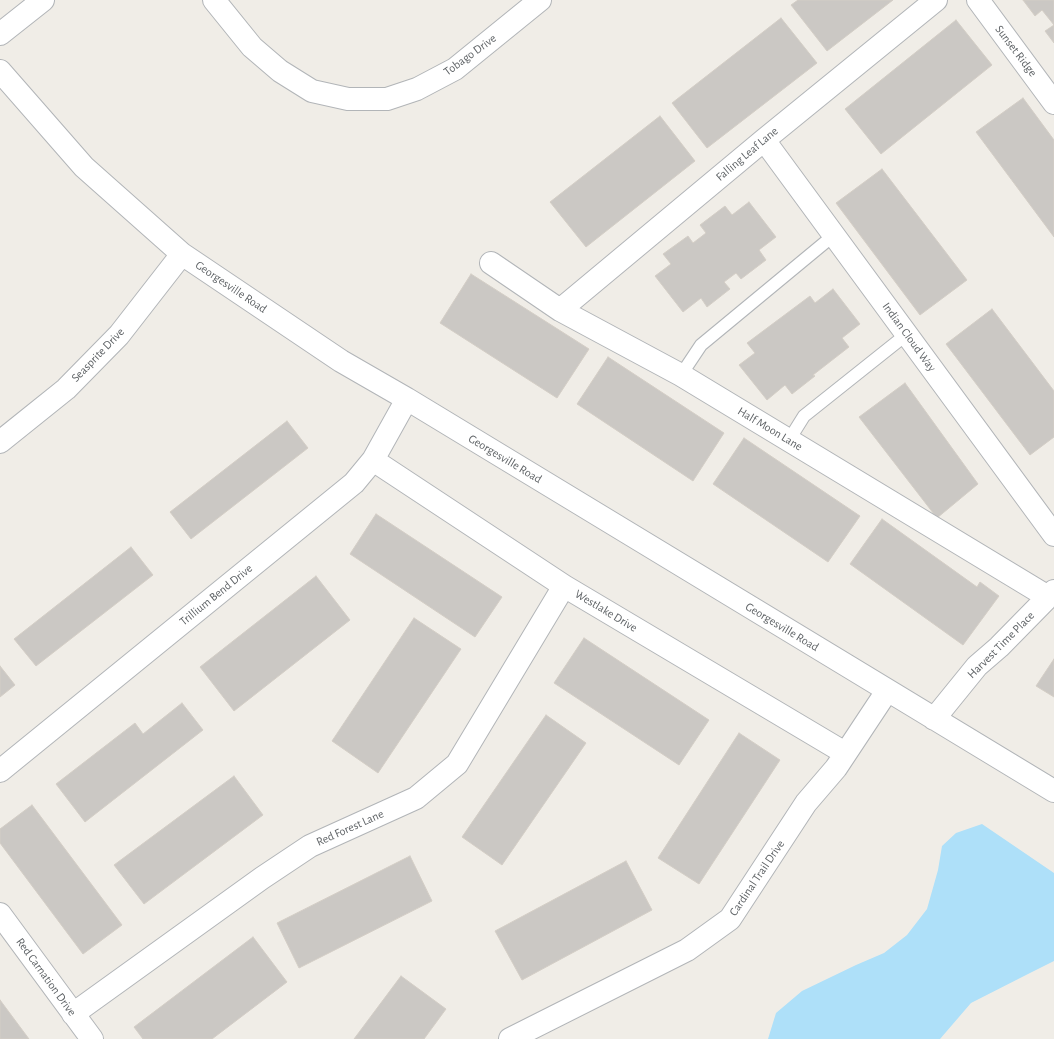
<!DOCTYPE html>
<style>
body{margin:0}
canvas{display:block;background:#f0ede7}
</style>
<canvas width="1054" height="1039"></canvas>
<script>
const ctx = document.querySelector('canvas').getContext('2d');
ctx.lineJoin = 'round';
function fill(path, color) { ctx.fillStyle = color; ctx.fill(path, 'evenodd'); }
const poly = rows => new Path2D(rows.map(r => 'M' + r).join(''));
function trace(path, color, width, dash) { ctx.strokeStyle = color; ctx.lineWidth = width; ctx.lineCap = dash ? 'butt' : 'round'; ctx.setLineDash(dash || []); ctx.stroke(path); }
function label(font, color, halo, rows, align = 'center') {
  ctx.font = font + ' "Alegreya Sans",sans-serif'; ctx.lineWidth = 3.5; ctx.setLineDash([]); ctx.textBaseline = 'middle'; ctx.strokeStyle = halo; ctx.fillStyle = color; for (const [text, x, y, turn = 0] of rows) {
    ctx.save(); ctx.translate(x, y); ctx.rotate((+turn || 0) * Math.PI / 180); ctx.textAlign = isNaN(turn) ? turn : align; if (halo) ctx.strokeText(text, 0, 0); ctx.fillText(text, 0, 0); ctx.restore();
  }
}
const water = poly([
 [982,824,1054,873,1054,961,1030,973,971,1003,940,1039,768,1039,776,1013,802,991,856,965,884,953,907,935,927,909,938,870,942,846,956,833]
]);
const building = poly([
 [798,0,893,0,827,51,791,5,798,0],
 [1023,0,1054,0,1054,43,1045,31,1054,25,1042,10,1035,16,1023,0],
 [781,18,817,63,707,148,672,103,781,18],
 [956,20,992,65,881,154,845,109,956,20],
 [1023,98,1054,140,1054,237,976,132,1023,98],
 [660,116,695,161,586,247,550,202,660,116],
 [882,169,967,280,920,315,836,203,882,169],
 [749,202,776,237,759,250,766,260,741,279,736,273,724,282,730,289,707,307,701,298,683,312,655,276,671,264,663,254,688,236,693,243,706,233,700,225,725,206,732,215,749,202],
 [471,274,589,349,557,398,440,323,471,274],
 [833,289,860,324,842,338,849,347,813,375,815,376,792,394,785,385,767,400,739,365,755,353,747,343,810,296,815,303,833,289],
 [992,309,1054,391,1054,437,1030,455,946,344,992,309],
 [608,357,724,433,693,481,577,404,608,357],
 [905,383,978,484,937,518,859,417,905,383],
 [287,421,308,448,191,539,170,512,287,421],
 [744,438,860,516,828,562,713,484,744,438],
 [376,514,502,597,475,637,350,554,376,514],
 [882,519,977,587,980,582,999,596,963,645,850,564,882,519],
 [131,547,153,575,36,666,14,639,131,547],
 [316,576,350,620,234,711,200,667,316,576],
 [414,618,461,649,378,773,332,741,414,618],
 [584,638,709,720,679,765,554,683,584,638],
 [1054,659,1054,697,1036,686,1054,659],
 [0,666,15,685,0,697,0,666],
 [182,703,203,730,85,822,56,784,135,723,143,734,182,703],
 [546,715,586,743,502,865,462,837,546,715],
 [739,733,780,760,699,884,658,858,739,733],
 [234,776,263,815,144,904,114,865,234,776],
 [32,805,122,925,83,954,0,843,0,829,32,805],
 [410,856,432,901,299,968,277,923,410,856],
 [626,861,652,910,522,980,495,931,626,861],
 [253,937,287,982,212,1039,143,1039,134,1027,253,937],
 [401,976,446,1009,424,1039,354,1039,401,976],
 [0,1000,29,1039,0,1039,0,1000]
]);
const service = poly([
 [681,375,701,345,834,235],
 [789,440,804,416,907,334]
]);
const minor = poly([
 [214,0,252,47,280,71,312,91,348,99,387,99,417,89,455,69,540,0],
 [978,0,1054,103],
 [0,34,43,0],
 [0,71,84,167,182,254,341,361,407,399,1054,791],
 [764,140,1054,535],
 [491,263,560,310,681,375,1048,597],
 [560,310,764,140,936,0],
 [0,442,66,389,119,335,182,254],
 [373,460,564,586,845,753],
 [934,719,977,666,999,647,1054,591],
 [0,771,354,483,373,460,407,399],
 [0,914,92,1039],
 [73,1014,262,878,310,846,416,798,457,764,564,586],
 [510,1039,687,950,730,919,806,803,836,768,887,691]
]);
const streetNames = [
 ["Sunset Ridge",1016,51,53],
 ["Tobago Drive",470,55,-36],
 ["Falling Leaf Lane",747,154,-40],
 ["Georgesville Road",231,287,34],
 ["Indian Cloud Way",909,337,54],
 ["Seasprite Drive",98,355,-46],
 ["Half Moon Lane",770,429,31],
 ["Georgesville Road",505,459,31],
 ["Trillium Bend Drive",216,595,-39],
 ["Westlake Drive",606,611,31],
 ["Georgesville Road",782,627,31],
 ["Harvest Time Place",1001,645,-45],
 ["Red Forest Lane",350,828,-24],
 ["Cardinal Trail Drive",757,878,-56],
 ["Red Carnation Drive",46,977,54]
];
fill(water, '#aee0f9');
fill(building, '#cbc8c4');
trace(building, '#d4cec6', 1);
trace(service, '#b2b5b8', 14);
trace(minor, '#b2b5b8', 24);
trace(service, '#fff', 12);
trace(minor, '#fff', 22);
label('12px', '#5f6366', '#fff', streetNames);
</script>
